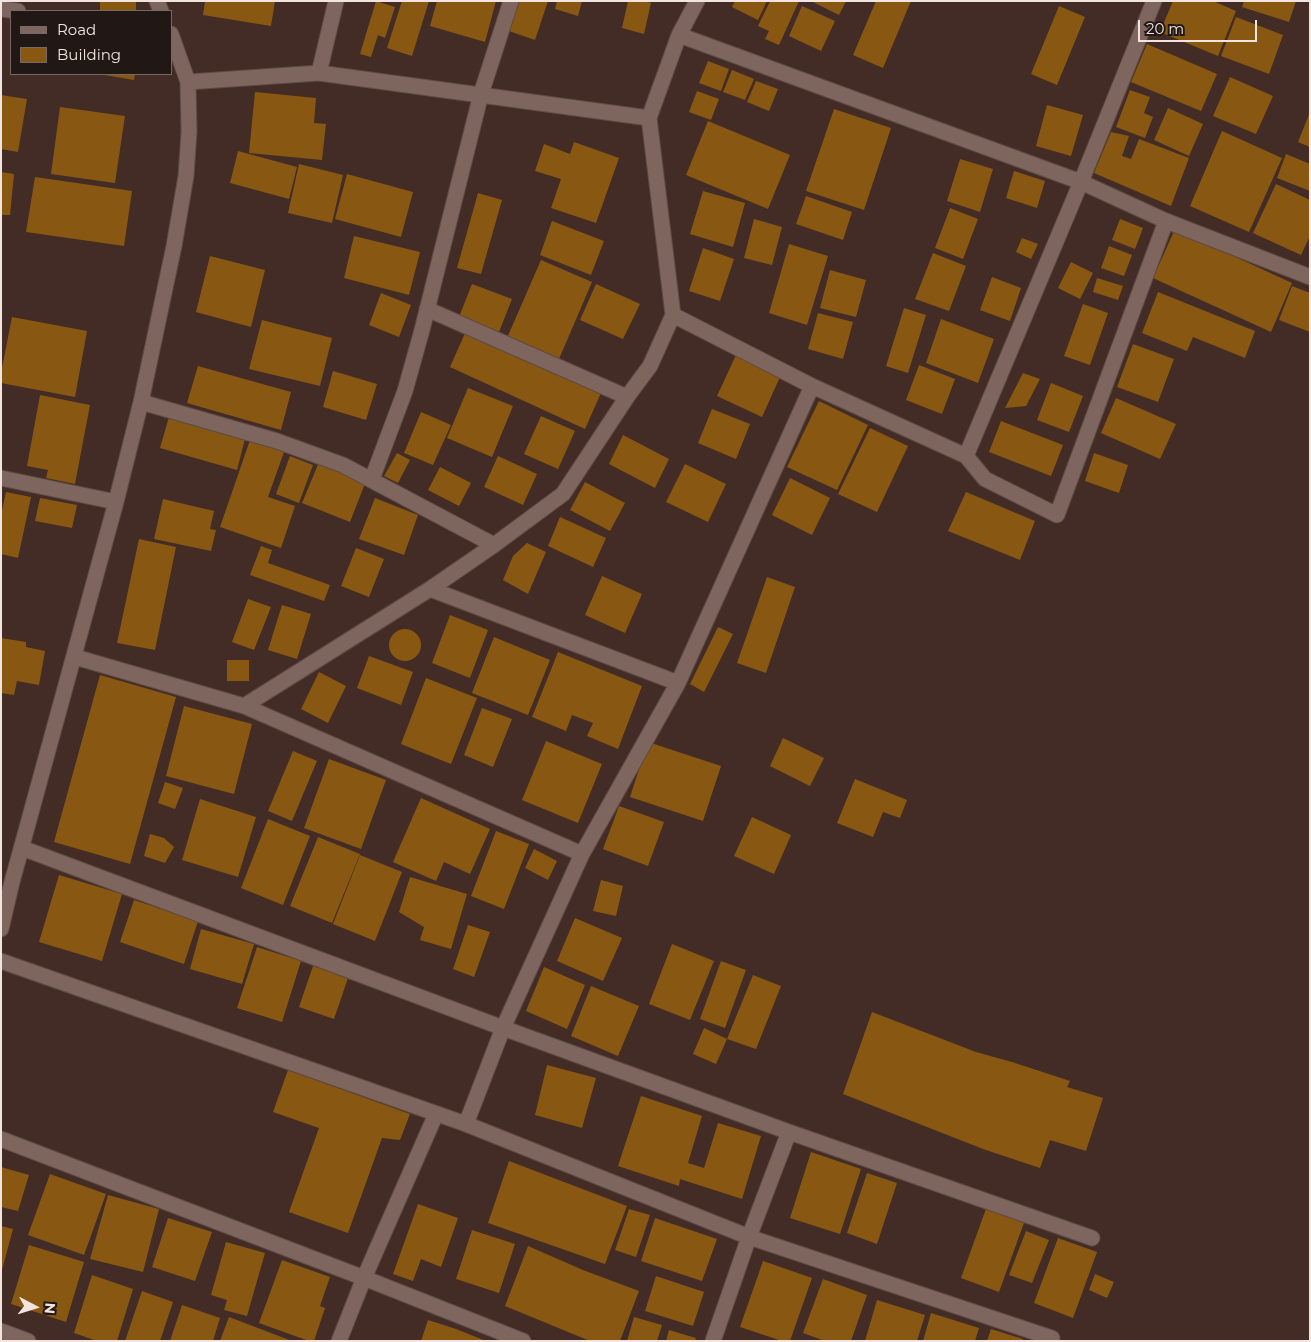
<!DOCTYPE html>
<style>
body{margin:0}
#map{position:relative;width:1311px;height:1342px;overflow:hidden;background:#422c25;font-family:Montserrat,sans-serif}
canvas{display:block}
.frame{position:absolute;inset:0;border:2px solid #f2e4df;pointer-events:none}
.legend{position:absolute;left:10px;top:10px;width:162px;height:65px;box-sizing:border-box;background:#211714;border:1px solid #756965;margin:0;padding:6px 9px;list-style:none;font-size:15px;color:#f2e4df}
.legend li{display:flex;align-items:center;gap:10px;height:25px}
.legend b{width:25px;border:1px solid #756965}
.north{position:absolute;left:10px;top:1282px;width:50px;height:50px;-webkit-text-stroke:4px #211714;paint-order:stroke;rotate:95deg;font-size:14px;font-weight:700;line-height:20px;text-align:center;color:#f2e4df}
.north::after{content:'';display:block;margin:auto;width:18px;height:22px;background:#f2e4df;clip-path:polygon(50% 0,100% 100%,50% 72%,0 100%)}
.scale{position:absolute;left:1138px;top:20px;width:119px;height:22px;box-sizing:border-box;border:2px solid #f2e4df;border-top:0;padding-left:6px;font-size:15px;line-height:18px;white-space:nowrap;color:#f2e4df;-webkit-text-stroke:4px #211714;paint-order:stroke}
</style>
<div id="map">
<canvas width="1311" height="1342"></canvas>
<div class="frame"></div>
<ul class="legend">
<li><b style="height:6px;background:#7e655d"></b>Road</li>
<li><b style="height:14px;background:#885812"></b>Building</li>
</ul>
<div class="north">N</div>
<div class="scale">20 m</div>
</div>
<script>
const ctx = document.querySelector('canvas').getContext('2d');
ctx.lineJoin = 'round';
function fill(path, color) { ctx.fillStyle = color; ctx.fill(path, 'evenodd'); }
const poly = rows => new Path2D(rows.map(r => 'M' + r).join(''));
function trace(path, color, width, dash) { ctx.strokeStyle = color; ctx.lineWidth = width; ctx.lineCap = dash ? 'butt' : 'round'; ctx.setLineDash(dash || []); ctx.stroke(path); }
const building = poly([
 [100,1,136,1,136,11,100,11],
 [205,1,275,1,271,26,203,15],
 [376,1,395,7,385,38,378,35,371,57,360,54],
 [402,1,429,1,412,56,387,48],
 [437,1,496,1,485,42,430,26],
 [516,1,548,1,535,40,506,30],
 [557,1,582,1,578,16,555,9],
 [628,1,644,1,651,3,644,34,622,28],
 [735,1,767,1,758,20,732,7],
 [770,1,799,1,779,45,765,39,769,31,758,26],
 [811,1,846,1,839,15],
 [876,1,911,1,883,68,853,55],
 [1173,1,1213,1,1236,11,1218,56,1160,32],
 [1244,1,1296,1,1289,22,1242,7],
 [802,6,835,21,821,51,789,36],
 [1059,6,1085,17,1057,85,1031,74],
 [1236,17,1283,35,1269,74,1221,56],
 [1147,44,1217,74,1201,111,1131,82],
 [708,61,729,69,721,91,699,83],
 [732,70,754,79,745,100,723,92],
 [99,74,135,74,134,80],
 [1230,77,1273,96,1256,134,1213,116],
 [756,81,778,89,769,111,747,102],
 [1130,90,1150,97,1144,113,1153,117,1145,138,1116,127],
 [697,91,719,99,711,120,689,112],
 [255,92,316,98,314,123,326,124,322,160,249,153],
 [1,95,27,99,18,152,1,149],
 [1047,105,1083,115,1071,156,1036,146],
 [60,107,125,116,115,183,51,174],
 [1168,108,1203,124,1189,156,1154,140],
 [834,109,891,128,864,210,806,191],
 [1310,112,1310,147,1298,142],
 [708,121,790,155,768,209,686,175],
 [1222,131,1282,158,1249,232,1190,206],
 [1111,132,1129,136,1122,156,1131,159,1139,139,1189,158,1171,206,1094,173],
 [574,142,619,158,596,223,551,208,561,179,535,171,544,144,570,154],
 [238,151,297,167,289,199,230,183],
 [1286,154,1310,164,1310,191,1277,178],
 [960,159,993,169,980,212,947,201],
 [299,164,343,175,332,223,288,213],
 [1014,171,1045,181,1037,208,1006,198],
 [1,172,14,174,10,215,1,215],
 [347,174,413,192,401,237,335,219],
 [35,177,132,191,124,246,26,232],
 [1276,184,1310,200,1310,236,1301,255,1253,233],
 [703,191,745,203,733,247,690,234],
 [478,193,502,200,481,274,457,268],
 [806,196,852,212,843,240,796,224],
 [950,208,978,219,963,259,935,248],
 [754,219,782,227,772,265,744,258],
 [1120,219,1143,228,1135,249,1112,240],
 [552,221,604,241,591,275,540,255],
 [1175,229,1292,283,1271,332,1153,278],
 [354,236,420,252,409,295,344,278],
 [1022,238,1038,244,1031,259,1016,252],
 [789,244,828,256,807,325,769,313],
 [1109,246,1132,255,1124,276,1101,268],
 [703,248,734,259,720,301,689,291],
 [933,253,966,266,949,311,915,299],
 [210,256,265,270,251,327,196,312],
 [541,260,592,282,559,359,507,338],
 [1071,262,1093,273,1080,299,1058,288],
 [830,270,866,280,856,317,820,308],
 [992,277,1021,288,1010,321,980,310],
 [1097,278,1123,286,1118,300,1093,292],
 [472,284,512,299,499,332,459,317],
 [596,284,640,304,623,339,580,320],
 [1292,286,1310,293,1310,332,1279,320],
 [1158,292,1255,331,1245,358,1193,337,1187,351,1142,333],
 [381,293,411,305,399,337,369,325],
 [1083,304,1108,313,1090,365,1064,356],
 [904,308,926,315,908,373,886,366],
 [818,313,853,322,843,359,808,349],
 [12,317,87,331,75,397,1,383,1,373],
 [941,319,994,339,978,383,926,363],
 [262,320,332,338,320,386,249,369],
 [466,331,601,393,585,429,450,367],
 [1133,344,1174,359,1158,402,1117,387],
 [736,355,780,377,762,417,717,396],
 [919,365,955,379,942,414,906,400],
 [198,366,291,392,281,430,187,403],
 [333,371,377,384,366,420,323,407],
 [1023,373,1040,379,1026,406,1005,408],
 [1051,383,1083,396,1069,432,1037,420],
 [468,388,513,406,492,457,447,438],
 [40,395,90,405,75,484,46,478,48,470,27,466],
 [1116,398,1176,424,1160,459,1101,433],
 [819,401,868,425,837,490,787,467],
 [712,409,750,424,736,459,698,443],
 [421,412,451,425,433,465,404,453],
 [541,416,575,431,558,469,524,454],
 [169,417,245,439,237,470,160,448],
 [1001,421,1063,445,1051,476,989,452],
 [870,428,908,446,877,512,838,494],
 [623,435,669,459,655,488,609,464],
 [250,440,284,452,268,497,295,506,281,548,220,527],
 [397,453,410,460,398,483,384,476],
 [1094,453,1128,465,1119,493,1085,481],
 [290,456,313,465,299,503,276,494],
 [498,456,537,474,523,505,484,487],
 [319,462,366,481,350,522,302,503],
 [685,464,726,484,708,522,666,502],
 [440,467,471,483,459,506,428,490],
 [790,478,830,498,812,535,772,515],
 [585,482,625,503,610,531,570,510],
 [6,492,31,497,18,558,1,554,1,515],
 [966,492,1035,521,1020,560,948,531],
 [40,498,77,505,72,528,35,521],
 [375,498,418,515,404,555,359,539],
 [163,499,214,511,210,529,216,530,211,551,154,539],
 [560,517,606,538,593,567,548,546],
 [139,539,176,547,155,650,117,643],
 [527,543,546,552,528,594,503,580,513,556],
 [261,546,272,550,268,563,330,585,324,601,250,575],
 [356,548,384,559,369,597,341,586],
 [602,576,642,594,625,633,585,615],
 [767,577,795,587,766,673,737,663],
 [248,599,271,607,254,650,232,642],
 [282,605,311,614,297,659,268,650],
 [450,615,488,630,470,678,432,663],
 [718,627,733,634,704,692,690,684],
 '389 645a16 16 0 1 1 32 0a16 16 0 1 1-32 0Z',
 [494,637,550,660,528,715,472,693],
 [1,638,26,642,26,647,45,651,39,685,17,681,14,695,1,693],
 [558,652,642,686,618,749,587,736,593,723,572,715,566,731,532,717],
 [369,656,413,672,401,705,357,688],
 [227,660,249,660,249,681,227,681],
 [319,672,346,686,328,723,301,709],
 [100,675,176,697,130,864,54,842],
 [426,678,477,698,451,764,401,744],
 [184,706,252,724,234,794,166,776],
 [482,708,512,719,493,767,464,755],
 [783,738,824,758,810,786,770,766],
 [546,741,602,764,578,823,522,800],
 [648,742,721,766,703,821,630,797],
 [293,751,317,761,292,821,268,811],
 [329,759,386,780,361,849,304,828],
 [855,779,907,800,900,818,883,812,873,837,837,823],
 [165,782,183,788,175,809,158,803],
 [421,798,490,829,470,874,444,862,436,881,393,862],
 [200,799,256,817,238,877,182,860],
 [619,806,664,822,648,866,603,849],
 [752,817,791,835,774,874,734,856],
 [268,819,310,836,283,905,241,888],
 [496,831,529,844,504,909,471,896],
 [150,834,164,838,174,847,165,863,144,856],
 [318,837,360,854,332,923,290,906],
 [534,849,557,861,548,880,525,868],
 [360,855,402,872,375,941,333,924],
 [59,875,122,894,102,961,39,942],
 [410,877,467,894,451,949,420,940,424,927,399,912],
 [601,880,623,886,616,916,593,911],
 [134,900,198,921,184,964,120,942],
 [575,918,622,938,603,981,557,961],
 [468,925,490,932,474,977,453,969],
 [201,929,254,944,242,984,190,969],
 [672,944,714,961,690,1020,649,1004],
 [257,947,301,961,282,1022,237,1008],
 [721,961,746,970,725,1028,700,1019],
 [313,966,348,978,334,1019,299,1007],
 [544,967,585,985,567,1029,526,1011],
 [753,975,781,986,756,1049,727,1039],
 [591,986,639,1006,618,1056,571,1036],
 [872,1012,976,1052,1012,1062,1070,1081,1067,1087,1103,1098,1086,1151,1050,1140,1040,1168,983,1149,843,1094],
 [704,1028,727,1039,716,1064,693,1054],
 [547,1065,596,1078,582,1128,535,1115],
 [288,1070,410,1114,400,1140,382,1138,348,1233,289,1212,319,1128,273,1112],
 [641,1096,702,1116,688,1163,704,1168,718,1123,761,1136,742,1199,680,1179,679,1186,618,1166],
 [811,1152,861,1169,840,1234,790,1218],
 [509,1161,627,1206,605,1264,488,1223],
 [1,1167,29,1175,18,1211,1,1207],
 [867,1173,897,1183,877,1244,847,1233],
 [50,1174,106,1194,84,1255,28,1235],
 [108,1195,159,1209,143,1272,90,1259],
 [418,1204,458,1218,441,1267,421,1259,413,1281,393,1274],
 [987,1206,1025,1220,999,1292,961,1278],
 [629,1209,650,1215,636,1257,615,1250],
 [168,1218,212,1232,195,1281,152,1267],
 [655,1218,717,1239,702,1281,641,1261],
 [1,1226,13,1229,2,1270,1,1270],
 [472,1230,515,1244,499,1293,456,1279],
 [1026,1231,1049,1240,1032,1283,1009,1275],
 [1058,1238,1097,1252,1073,1318,1034,1303],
 [226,1242,265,1253,247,1316,224,1310,227,1300,211,1295],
 [29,1245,84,1262,66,1322,11,1304],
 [528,1246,583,1270,639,1291,620,1341,590,1341,505,1306],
 [282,1260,330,1277,320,1306,325,1308,314,1341,309,1341,259,1323],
 [763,1261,812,1278,790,1341,782,1341,740,1327],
 [1095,1274,1114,1282,1107,1298,1089,1290],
 [92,1275,133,1289,117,1341,97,1341,74,1333],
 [656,1276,704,1292,693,1326,645,1311],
 [823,1279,867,1295,851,1341,825,1341,803,1333],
 [142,1291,173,1302,160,1341,125,1341],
 [877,1300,925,1315,917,1341,865,1341],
 [182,1305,220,1318,213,1341,170,1341],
 [931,1313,979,1328,975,1341,923,1341],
 [229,1317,292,1341,220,1341],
 [634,1317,662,1325,657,1341,627,1341],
 [428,1320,456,1329,486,1341,421,1341],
 [991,1329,1023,1339,1022,1341,987,1341],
 [669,1330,696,1338,695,1341,666,1341]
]);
const minor = poly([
 [157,1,161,11],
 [1,9,18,11],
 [679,35,1081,182,1166,221,1310,277],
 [319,73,336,1],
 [188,82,319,73,649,118],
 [427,309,627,397],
 [673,315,812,386,966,456,985,479,1057,515,1166,221],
 [141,402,277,441,343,465,494,545],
 [966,456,1081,182,1154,1],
 [1,478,116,502],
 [372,479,405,391,422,330,481,94,511,1],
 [430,589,678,683],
 [75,657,244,706,430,589,494,545,563,494,627,397,650,366,673,315,649,118,679,35,697,1],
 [244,706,582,854],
 [22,848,503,1028,789,1132,1092,1238],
 [1,929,12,882,116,502,141,402,174,246,186,176,189,132,188,82,171,34],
 [1,961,466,1124,749,1237,1052,1338],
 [466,1124,503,1028,582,854,678,683,812,386],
 [1,1139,364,1278,523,1341],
 [1,1331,28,1341],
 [339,1341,364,1278,436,1114],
 [713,1341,749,1237,789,1132]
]);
fill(building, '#885812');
trace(minor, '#5d4a44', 17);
trace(minor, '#7e655d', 15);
</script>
